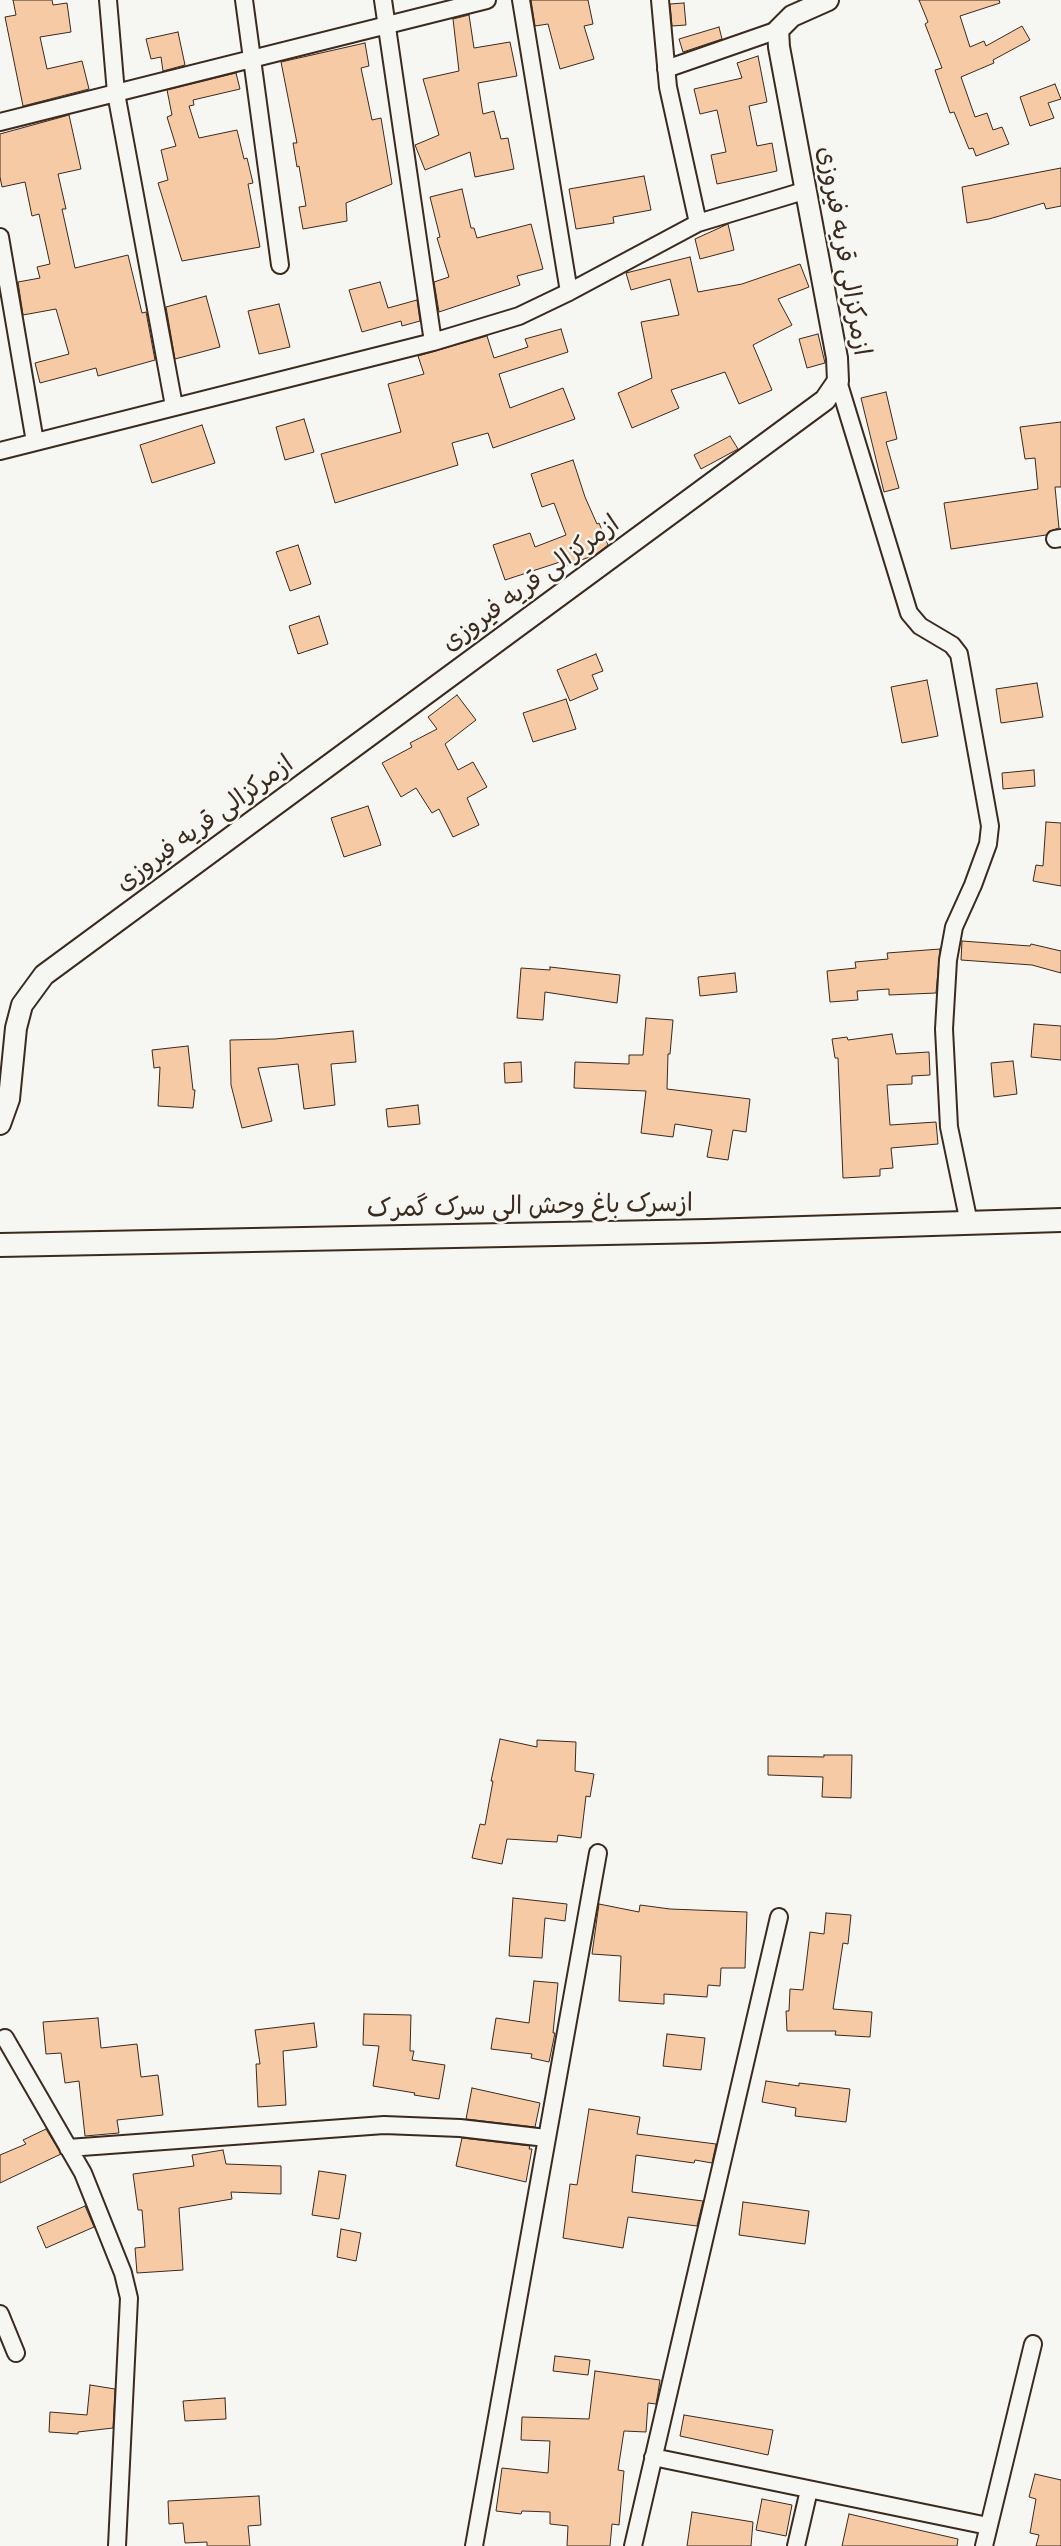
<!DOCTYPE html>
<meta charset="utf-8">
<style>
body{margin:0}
canvas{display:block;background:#f6f6f2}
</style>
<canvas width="1061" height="2546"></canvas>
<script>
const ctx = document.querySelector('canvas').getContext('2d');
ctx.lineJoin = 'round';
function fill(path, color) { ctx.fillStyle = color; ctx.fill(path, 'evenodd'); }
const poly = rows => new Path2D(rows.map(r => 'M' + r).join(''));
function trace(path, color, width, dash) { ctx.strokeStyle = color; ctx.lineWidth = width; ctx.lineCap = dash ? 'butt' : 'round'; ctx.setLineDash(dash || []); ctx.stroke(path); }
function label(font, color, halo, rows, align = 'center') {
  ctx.font = font + ' Caveat,"Playpen Sans Arabic",sans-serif'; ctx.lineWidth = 5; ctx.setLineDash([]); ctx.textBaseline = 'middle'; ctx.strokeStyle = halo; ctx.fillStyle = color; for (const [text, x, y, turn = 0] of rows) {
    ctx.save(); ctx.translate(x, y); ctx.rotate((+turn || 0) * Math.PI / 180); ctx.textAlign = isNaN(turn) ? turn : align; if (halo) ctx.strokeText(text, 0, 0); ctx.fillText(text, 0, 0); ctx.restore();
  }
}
const building = poly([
 [13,0,52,0,53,5,67,3,71,32,40,37,47,69,82,61,89,89,23,106,5,17,16,15,13,0],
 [531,0,588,0,593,24,584,26,594,59,560,69,548,24,535,26,531,0],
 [919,0,999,0,1000,3,960,16,970,47,984,41,986,46,1022,26,1030,40,993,60,994,63,961,77,975,117,987,113,993,130,1002,127,1009,144,976,156,973,148,969,149,954,112,950,113,935,70,942,68,925,24,928,22,919,0],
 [684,3,686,25,672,26,670,4,684,3],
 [469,15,474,48,510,42,517,76,478,83,483,114,494,111,501,139,508,138,514,169,475,177,470,152,425,170,415,145,439,135,423,79,459,71,453,19,469,15],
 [719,27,722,39,683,52,679,39,719,27],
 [178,32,185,65,163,71,161,57,151,59,146,39,178,32],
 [365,43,369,66,361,68,372,120,381,118,392,184,346,203,347,221,303,229,299,207,306,206,299,166,297,167,293,143,297,143,281,62,365,43],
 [758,56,767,102,749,106,757,146,772,143,777,171,717,184,711,155,726,152,717,110,700,114,694,89,742,78,737,63,758,56],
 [236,73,240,89,193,100,194,105,189,106,199,138,237,130,244,159,247,158,253,183,248,184,260,247,182,261,158,183,168,180,161,150,176,146,167,117,172,115,167,90,236,73],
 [1055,84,1061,99,1048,103,1054,118,1030,126,1020,97,1055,84],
 [69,115,81,169,58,174,66,209,62,209,75,268,128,255,142,313,146,312,155,360,98,376,96,368,40,383,35,363,69,354,56,309,23,315,18,282,40,278,37,267,50,264,39,214,32,216,25,182,2,187,0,177,0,134,69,115],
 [1061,168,1061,206,1046,209,1044,203,989,219,967,223,962,187,1061,168],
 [644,176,651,210,613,217,614,223,576,229,569,189,644,176],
 [462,189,471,228,474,228,477,238,531,224,543,269,517,276,520,285,439,312,434,282,449,277,437,238,440,237,430,197,462,189],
 [728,224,734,250,700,259,695,239,728,224],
 [690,257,698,292,742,284,800,264,809,287,778,299,792,325,753,345,772,390,739,404,725,372,671,390,679,408,632,428,618,393,652,378,641,322,679,315,670,279,631,290,626,273,690,257],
 [380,282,388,308,417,300,420,321,402,326,401,321,362,332,349,290,380,282],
 [206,296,220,347,175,359,166,307,206,296],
 [279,304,290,347,259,354,248,311,279,304],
 [561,329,568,352,499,374,510,408,563,388,575,419,493,448,488,433,452,443,458,465,335,503,321,454,401,432,388,384,424,374,418,356,487,336,494,358,528,347,525,339,561,329],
 [818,334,825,363,807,368,799,339,818,334],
 [886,392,897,439,886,442,899,488,884,492,861,398,886,392],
 [304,419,314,452,285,460,276,427,304,419],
 [1061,422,1061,487,1055,487,1059,528,1049,531,1046,535,951,549,944,503,1038,489,1035,458,1025,459,1020,427,1061,422],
 [202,425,215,463,152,483,140,445,202,425],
 [730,436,738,449,701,469,694,455,730,436],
 [573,460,585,497,597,524,599,523,608,545,595,555,562,567,560,562,505,580,493,545,530,533,535,547,566,535,554,503,542,507,531,474,573,460],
 [298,545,311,584,290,591,276,552,298,545],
 [319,616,328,644,298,654,289,626,319,616],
 [596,654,603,671,592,675,598,689,570,701,557,670,596,654],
 [927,680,938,736,902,743,891,687,927,680],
 [1037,683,1043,717,1001,723,996,689,1037,683],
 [457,695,476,720,445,744,458,770,473,762,487,787,467,798,479,825,453,837,439,809,432,813,416,788,401,797,382,763,412,747,410,743,437,729,428,717,457,695],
 [566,699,576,729,533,742,523,713,566,699],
 [1034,770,1035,786,1003,789,1002,773,1034,770],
 [368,806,381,845,344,857,331,818,368,806],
 [1046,822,1061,823,1061,886,1033,881,1036,865,1043,866,1046,822],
 [962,941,1030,946,1031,944,1061,951,1061,973,1032,965,961,960,962,941],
 [940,949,936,993,889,995,889,989,857,991,858,1000,830,1002,827,971,856,968,855,962,888,959,887,953,940,949],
 [550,967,620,975,617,1003,545,992,543,1020,517,1018,521,968,550,970,550,967],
 [735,973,737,992,700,996,698,977,735,973],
 [646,1018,673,1020,670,1054,668,1054,667,1089,750,1099,746,1132,733,1130,728,1160,707,1157,712,1130,675,1124,673,1137,641,1133,646,1091,574,1088,575,1062,629,1064,629,1055,643,1055,646,1018],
 [1034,1024,1061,1026,1061,1060,1031,1057,1034,1024],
 [353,1031,356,1062,331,1064,335,1105,304,1109,298,1064,258,1068,272,1121,242,1128,231,1085,230,1040,275,1039,353,1031],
 [892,1034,896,1054,929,1052,930,1075,912,1076,912,1084,887,1085,890,1125,936,1122,938,1144,891,1148,893,1168,880,1169,880,1176,843,1178,838,1058,835,1058,832,1039,847,1037,848,1040,892,1034],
 [188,1046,193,1090,195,1090,193,1108,158,1106,160,1067,154,1068,152,1050,188,1046],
 [1013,1061,1017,1094,994,1097,991,1063,1013,1061],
 [521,1062,522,1082,505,1083,504,1063,521,1062],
 [418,1105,420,1124,388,1127,386,1109,418,1105],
 [500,1739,537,1747,537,1740,576,1742,575,1771,594,1774,590,1797,586,1796,581,1838,558,1835,557,1842,507,1839,502,1864,472,1858,480,1824,485,1825,493,1781,491,1781,500,1739],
 [824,1755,852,1755,851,1798,822,1797,823,1777,768,1775,768,1756,824,1757,824,1755],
 [513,1898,567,1904,565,1921,545,1918,542,1958,509,1956,513,1898],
 [599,1904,639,1912,640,1905,670,1909,747,1912,745,1968,721,1968,720,1986,708,1985,707,1997,664,1994,664,2004,619,2001,621,1956,592,1954,599,1904],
 [826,1913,851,1915,848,1944,843,1943,833,2009,872,2012,870,2037,835,2035,836,2031,787,2031,786,2011,789,2011,790,1989,803,1990,810,1932,824,1934,826,1913],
 [534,1981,558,1983,553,2033,555,2033,549,2062,531,2058,532,2054,491,2049,496,2018,529,2023,534,1981],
 [364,2014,411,2015,410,2051,414,2051,412,2060,445,2065,439,2099,414,2095,415,2093,373,2086,379,2046,363,2045,364,2014],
 [98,2018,101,2048,137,2044,141,2077,158,2075,163,2115,117,2120,119,2133,85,2136,79,2081,65,2083,61,2053,46,2054,43,2022,98,2018],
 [314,2023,317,2047,283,2051,286,2105,258,2107,256,2064,260,2064,255,2030,314,2023],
 [667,2034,705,2038,701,2070,663,2066,667,2034],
 [766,2081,799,2086,799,2083,850,2089,846,2122,795,2116,796,2108,762,2102,766,2081],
 [472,2088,540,2103,535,2127,466,2119,472,2088],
 [589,2109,640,2117,637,2134,716,2144,712,2163,695,2160,694,2163,636,2155,632,2192,703,2201,697,2226,628,2217,623,2248,563,2238,570,2184,577,2185,589,2109],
 [46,2129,61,2154,0,2183,0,2155,26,2144,23,2140,46,2129],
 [462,2138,530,2146,529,2149,532,2149,526,2182,456,2166,462,2138],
 [223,2150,226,2164,281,2166,281,2194,231,2192,232,2199,179,2208,183,2270,137,2273,135,2248,145,2247,142,2210,138,2210,133,2174,194,2166,192,2155,223,2150],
 [319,2171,346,2175,339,2219,312,2215,319,2171],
 [743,2202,809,2211,805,2244,739,2235,743,2202],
 [85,2206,94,2227,46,2248,37,2227,85,2206],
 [341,2229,361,2233,356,2261,337,2257,341,2229],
 [555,2356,590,2360,588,2375,553,2371,555,2356],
 [595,2371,660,2380,658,2393,656,2404,648,2403,646,2432,624,2431,618,2470,624,2471,619,2525,612,2524,610,2546,567,2546,568,2526,550,2524,550,2512,522,2511,521,2514,496,2511,502,2468,548,2473,550,2441,521,2440,522,2417,589,2419,595,2371],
 [90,2385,115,2389,113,2428,78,2432,78,2434,49,2432,50,2412,87,2415,90,2385],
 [225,2398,226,2419,185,2421,183,2401,225,2398],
 [684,2415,773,2430,768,2455,680,2436,684,2415],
 [1035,2474,1061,2480,1061,2546,1036,2546,1039,2535,1030,2533,1036,2499,1029,2497,1035,2474],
 [259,2496,261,2525,248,2526,250,2546,207,2546,207,2542,185,2543,183,2523,169,2524,168,2501,259,2496],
 [762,2499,792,2505,786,2536,756,2530,762,2499],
 [692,2512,753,2522,751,2546,687,2546,692,2512],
 [849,2514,958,2539,957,2546,842,2546,849,2514]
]);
const minor = poly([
 [108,0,116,93,174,406],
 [244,0,280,265],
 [383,0,433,342],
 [521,0,569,292],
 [660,0,668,87,698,223],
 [666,69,778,30],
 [0,122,487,0],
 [0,237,35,442],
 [838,381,909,613,920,626,952,645,959,654,990,826,988,844,973,885,954,927,948,960,944,1029,949,1127,969,1223],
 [0,451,433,342,519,316,569,292,698,223,807,190],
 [1055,539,1061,538],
 [5,2038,83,2173,123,2273,129,2298,117,2546],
 [68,2148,384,2125,460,2128,546,2138],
 [0,2314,16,2353],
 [653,2457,988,2526],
 [474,2546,598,1853],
 [633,2546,779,1917],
 [796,2546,809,2490],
 [984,2546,1033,2344]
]);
const tertiary = poly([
 [0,1124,9,1099,16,1028,22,1005,44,975,825,400,838,381,837,358,779,47,778,30,792,16,828,0]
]);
const secondary = poly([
 [0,1245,707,1231,1061,1220]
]);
const streetNames = [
 ["ازمرکزالی قریه فیروزی",843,251,80],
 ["ازمرکزالی قریه فیروزی",531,584,-36],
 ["ازمرکزالی قریه فیروزی",205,824,-36],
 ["ازسرک باغ وحش الی سرک گمرک",530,1207,-1]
];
fill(building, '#f6caa5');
trace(building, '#3b2a1e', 1);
trace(minor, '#3b2a1e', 20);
trace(tertiary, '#3b2a1e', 24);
trace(secondary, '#3b2a1e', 26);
trace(minor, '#f6f6f2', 16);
trace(tertiary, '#f6f6f2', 20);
trace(secondary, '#f6f6f2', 22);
label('25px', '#3b2a1e', '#f6f6f2', streetNames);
</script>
